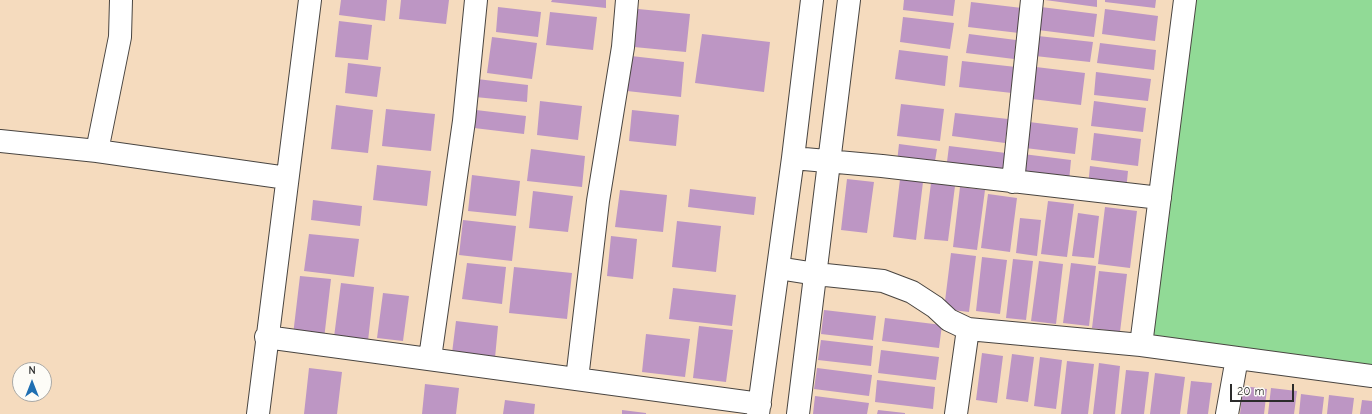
<!DOCTYPE html>
<style>
body{margin:0}
#map{position:relative;width:1372px;height:414px;overflow:hidden;background:#f5dbbe;font-family:"Comic Neue",sans-serif}
canvas{display:block}
.north{position:absolute;left:12px;top:362px;width:40px;height:40px;box-sizing:border-box;background:#fdfcf7;border:1px solid #a9a8a5;border-radius:50%;rotate:0deg;font-size:11px;font-weight:700;line-height:16px;text-align:center;color:#2b2b2b}
.north::after{content:'';display:block;margin:auto;width:14px;height:18px;background:#1f6fb2;clip-path:polygon(50% 0,100% 100%,50% 72%,0 100%)}
.scale{position:absolute;left:1230px;top:384px;width:64px;height:18px;box-sizing:border-box;border:2px solid #2b2b2b;border-top:0;padding-left:5px;font-size:12px;line-height:14px;white-space:nowrap;color:#2b2b2b;-webkit-text-stroke:3px #fdfcf7;paint-order:stroke}
</style>
<div id="map">
<canvas width="1372" height="414"></canvas>
<div class="north">N</div>
<div class="scale">20 m</div>
</div>
<script>
const ctx = document.querySelector('canvas').getContext('2d');
ctx.lineJoin = 'round';
function fill(path, color) { ctx.fillStyle = color; ctx.fill(path, 'evenodd'); }
const poly = rows => new Path2D(rows.map(r => 'M' + r).join(''));
function trace(path, color, width, dash) { ctx.strokeStyle = color; ctx.lineWidth = width; ctx.lineCap = dash ? 'butt' : 'round'; ctx.setLineDash(dash || []); ctx.stroke(path); }
const green = poly([
 [1185,0,1372,0,1372,375,1141,345]
]);
const building = poly([
 [341,0,387,0,385,21,339,15],
 [401,0,449,0,446,24,399,19],
 [552,0,606,0,606,8,551,2],
 [904,0,955,0,953,16,903,10],
 [1045,0,1097,0,1097,7],
 [1105,0,1156,0,1155,8,1105,2],
 [971,2,1022,8,1019,33,968,27],
 [498,7,541,12,538,37,496,32],
 [1041,7,1097,14,1094,37,1038,30],
 [638,9,690,14,686,52,634,47],
 [1105,9,1158,16,1155,41,1102,34],
 [550,12,597,17,593,50,546,45],
 [903,17,954,23,950,49,900,42],
 [339,21,372,25,368,60,335,57],
 [702,34,770,42,764,92,695,83],
 [969,34,1016,40,1014,59,966,53],
 [1038,36,1093,42,1090,62,1035,56],
 [492,37,537,43,532,79,487,73],
 [1100,43,1156,50,1154,70,1097,63],
 [899,50,948,56,945,86,895,79],
 [631,56,684,62,681,97,627,91],
 [962,61,1016,67,1012,93,959,87],
 [348,63,381,67,377,97,345,93],
 [1036,67,1085,73,1081,105,1032,99],
 [1096,72,1151,79,1148,101,1094,95],
 [477,79,528,85,527,102,475,97],
 [540,101,582,106,578,140,537,135],
 [1094,101,1146,108,1143,132,1091,126],
 [901,104,944,109,940,141,897,136],
 [336,105,373,110,368,153,331,149],
 [386,109,435,114,431,151,382,146],
 [476,110,526,116,524,134,474,128],
 [632,110,679,115,676,146,629,141],
 [955,113,1008,119,1005,143,952,136],
 [1029,122,1078,128,1075,154,1025,148],
 [1094,133,1141,139,1138,166,1091,160],
 [899,144,937,149,934,167,897,162],
 [949,146,1006,153,1003,177,946,170],
 [531,149,585,156,582,187,527,181],
 [1023,154,1071,160,1069,181,1020,174],
 [377,165,431,171,427,206,373,200],
 [1090,166,1128,171,1126,191,1088,186],
 [472,175,520,181,516,216,468,211],
 [847,179,874,182,867,233,841,230],
 [900,179,923,182,916,240,893,237],
 [931,183,955,186,948,241,924,239],
 [960,187,985,190,977,250,953,247],
 [690,189,756,197,754,215,688,207],
 [620,190,667,195,663,232,615,227],
 [533,191,573,196,568,232,529,228],
 [988,194,1017,198,1010,252,981,248],
 [313,200,362,206,360,226,311,220],
 [1048,201,1074,204,1067,257,1041,254],
 [1105,207,1137,211,1130,268,1098,264],
 [1078,213,1099,216,1094,258,1072,256],
 [1020,218,1041,220,1037,256,1016,253],
 [463,220,516,226,512,261,459,255],
 [677,221,721,226,716,272,672,267],
 [309,234,359,239,354,277,304,271],
 [611,236,637,239,633,279,607,276],
 [951,253,976,256,969,312,944,309],
 [982,257,1007,260,1000,314,976,311],
 [1013,259,1033,261,1026,320,1006,318],
 [1039,261,1063,264,1056,324,1031,321],
 [467,263,506,267,502,304,462,299],
 [1071,263,1096,266,1089,326,1063,323],
 [514,267,572,273,567,319,509,313],
 [1099,271,1127,274,1120,332,1092,328],
 [300,276,331,279,324,339,293,335],
 [341,283,374,287,368,341,334,337],
 [673,288,736,295,732,326,669,319],
 [383,293,409,296,403,341,377,338],
 [824,310,876,316,873,340,821,334],
 [885,318,942,325,939,348,882,341],
 [456,321,498,326,495,358,452,353],
 [699,326,733,330,726,382,693,378],
 [646,334,690,339,685,377,642,372],
 [821,340,873,346,871,366,818,360],
 [881,350,939,357,936,380,878,373],
 [982,353,1003,356,997,403,976,400],
 [1012,354,1034,357,1028,402,1006,399],
 [1040,357,1062,360,1056,409,1034,406],
 [1067,361,1094,364,1088,414,1061,414],
 [1099,363,1120,366,1115,414,1093,414],
 [309,368,342,372,337,414,304,414],
 [817,368,872,375,869,396,814,389],
 [1126,370,1149,372,1144,414,1121,414],
 [1155,373,1185,377,1180,414,1150,414],
 [877,380,935,387,933,409,875,402],
 [1191,381,1212,383,1208,414,1187,414],
 [425,384,459,388,456,414,422,414],
 [1243,386,1267,389,1264,414,1240,414],
 [1271,388,1297,391,1294,414,1268,414],
 [1301,394,1324,397,1322,414,1299,414],
 [1329,395,1354,398,1352,414,1327,414],
 [815,396,869,403,867,414,813,414],
 [505,400,535,404,534,414,503,414],
 [1362,400,1372,401,1372,414,1360,414],
 [622,410,646,413,646,414,622,414],
 [878,410,905,413,905,414,877,414]
]);
const minor = poly([
 [0,141,97,151,287,178],
 [97,151,120,37,121,0],
 [793,158,882,166,1160,198],
 [1013,182,1032,0],
 [778,268,816,274,883,281,912,292,935,307,949,320,968,329,1141,345,1372,376],
 [266,337,760,404],
 [1141,345,1185,0],
 [430,358,464,121,476,0],
 [577,379,598,201,623,47,627,0],
 [258,414,310,0],
 [758,414,793,158,812,0],
 [798,414,849,0],
 [956,414,968,329],
 [1227,414,1237,358]
]);
fill(green, '#91da96');
fill(building, '#bd96c4');
trace(minor, '#494541', 24);
trace(minor, '#fff', 22);
</script>
